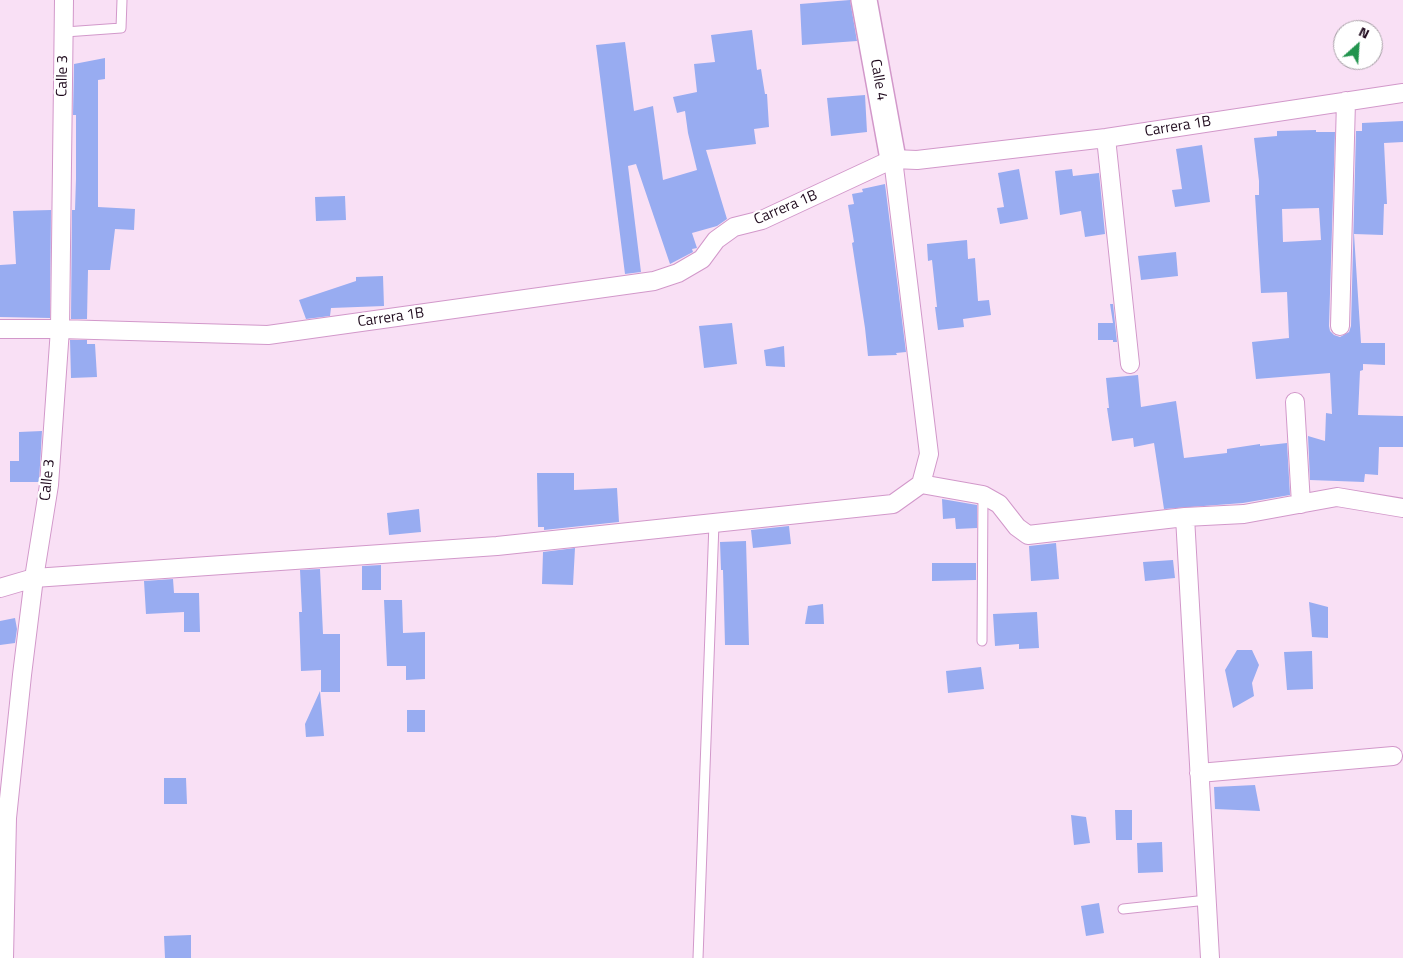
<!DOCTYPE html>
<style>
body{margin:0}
#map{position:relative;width:1403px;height:958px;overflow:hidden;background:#f9e0f5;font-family:"Titillium Web",sans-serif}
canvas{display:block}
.north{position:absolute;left:1333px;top:20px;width:50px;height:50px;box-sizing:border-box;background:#fff;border:1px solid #a59da4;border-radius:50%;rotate:26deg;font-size:14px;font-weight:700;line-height:20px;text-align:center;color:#1e091c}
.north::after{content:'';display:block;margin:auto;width:18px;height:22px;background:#22944e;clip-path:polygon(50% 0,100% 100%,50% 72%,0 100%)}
</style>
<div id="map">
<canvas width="1403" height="958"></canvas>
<div class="north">N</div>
</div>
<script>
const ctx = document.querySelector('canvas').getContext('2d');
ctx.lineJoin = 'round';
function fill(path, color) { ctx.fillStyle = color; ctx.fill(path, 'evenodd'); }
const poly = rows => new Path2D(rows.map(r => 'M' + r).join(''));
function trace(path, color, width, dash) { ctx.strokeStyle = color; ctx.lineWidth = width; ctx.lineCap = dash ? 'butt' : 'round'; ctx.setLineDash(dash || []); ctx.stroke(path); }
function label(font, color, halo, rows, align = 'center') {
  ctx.font = font + ' "Titillium Web",sans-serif'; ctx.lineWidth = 4.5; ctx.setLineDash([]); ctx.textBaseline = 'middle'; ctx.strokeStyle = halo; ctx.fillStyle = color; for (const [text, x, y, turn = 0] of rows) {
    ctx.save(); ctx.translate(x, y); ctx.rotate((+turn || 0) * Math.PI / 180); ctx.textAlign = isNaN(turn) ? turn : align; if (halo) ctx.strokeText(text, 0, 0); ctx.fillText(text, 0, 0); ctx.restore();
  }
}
const building = poly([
 [850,0,857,41,802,45,800,4],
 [752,30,757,70,761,69,765,94,767,94,769,127,754,129,756,144,706,150,727,219,717,226,692,233,697,248,692,249,693,252,670,264,636,164,628,166,641,272,625,274,596,45,625,42,634,111,653,106,663,180,697,170,688,133,685,111,677,113,673,97,697,92,694,64,715,62,711,35],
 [105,58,105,79,98,80,98,207,135,209,134,230,115,229,110,270,88,270,87,319,71,319,72,210,75,210,76,179,76,115,73,115,74,64],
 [865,95,867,132,831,136,827,98],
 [1403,121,1403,142,1384,143,1387,204,1384,204,1383,235,1354,234,1361,343,1385,343,1385,365,1363,364,1363,370,1360,371,1358,415,1403,416,1403,447,1379,447,1378,475,1365,474,1364,482,1310,480,1308,436,1325,441,1326,413,1332,414,1330,373,1256,379,1252,342,1289,338,1287,292,1261,293,1255,195,1259,195,1259,181,1254,138,1277,136,1277,131,1316,130,1316,132,1335,132,1329,326,1330,331,1334,335,1340,337,1349,332,1351,326,1356,131,1362,131,1362,123],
 [1319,208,1321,240,1283,242,1282,209],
 [1202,145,1210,202,1175,207,1172,190,1182,189,1176,149],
 [1019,169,1028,219,1000,224,997,208,1004,207,998,173],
 [1072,169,1073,176,1099,173,1105,234,1085,237,1081,211,1060,215,1055,171],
 [885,184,906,352,896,353,897,355,868,356,865,328,852,243,854,242,848,205,854,204,852,194,863,192,862,189],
 [345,196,346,220,316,221,315,197],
 [51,210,50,318,0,317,0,265,16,264,13,211],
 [967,240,968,259,975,258,978,301,989,300,991,315,963,319,964,327,938,330,935,307,937,307,932,260,928,261,927,244],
 [1176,252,1178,276,1141,280,1138,256],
 [383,276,384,306,331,308,330,316,306,319,299,300,356,281,356,277],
 [1110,304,1113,304,1117,342,1113,342,1113,340,1098,340,1098,323,1113,323],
 [732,323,737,364,704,368,699,326],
 [70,340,87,340,87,344,95,344,97,377,71,378],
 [784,346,785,367,766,366,764,350],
 [1138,375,1141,407,1176,401,1184,458,1227,453,1227,449,1260,444,1260,446,1287,443,1290,495,1243,503,1164,509,1154,443,1134,447,1133,438,1112,441,1107,408,1109,408,1106,378],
 [42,431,39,482,10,482,10,461,19,461,19,432],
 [537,473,574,473,574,490,617,488,619,522,544,530,544,527,538,527],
 [942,499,977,505,977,528,956,529,955,518,943,519],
 [419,509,421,532,389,535,387,513],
 [789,526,791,544,753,548,751,530],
 [746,541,749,645,725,645,723,570,721,570,720,542],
 [1056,543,1059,579,1031,581,1029,546],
 [575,548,573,585,542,584,543,552],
 [1173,560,1175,578,1145,581,1143,562],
 [932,563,976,563,976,580,932,581],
 [381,565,381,590,362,590,362,566],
 [320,569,323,634,340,634,340,692,321,692,321,670,301,671,299,612,302,612,300,570],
 [173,579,174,593,199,593,200,632,184,632,184,612,146,614,144,581],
 [384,600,402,600,403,633,425,632,425,679,406,680,406,666,387,666],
 [1309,602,1328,607,1328,638,1312,637],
 [823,604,824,624,805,624,808,606],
 [1037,612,1039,648,1019,649,1019,644,995,646,993,614],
 [15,618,17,629,15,643,0,645,0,621],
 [1237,650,1252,650,1259,665,1252,683,1254,696,1233,708,1225,670],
 [1312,651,1313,689,1287,690,1284,652],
 [981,667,984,689,948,693,946,671],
 [320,691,324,736,306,737,305,724],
 [407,710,425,710,425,732,407,732],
 [164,778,186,778,187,804,164,804],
 [1255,785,1260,811,1215,809,1214,787],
 [1115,810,1132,810,1132,840,1116,840],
 [1071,815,1086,817,1090,843,1074,845],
 [1162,842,1163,872,1138,873,1137,843],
 [1099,903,1104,933,1086,936,1081,906],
 [191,935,191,958,165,958,164,936]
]);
const lane = poly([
 [65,32,121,28,122,0],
 [982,641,983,495],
 [1123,909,1207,900],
 [698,958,714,523]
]);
const street = poly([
 [1106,138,1130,364],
 [1340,326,1346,101],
 [0,329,60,329,268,335,654,281,678,273,702,259,716,240,734,227,762,220,893,159,917,160,1106,138,1403,93],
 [1295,402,1301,504],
 [921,484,983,495,999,504,1017,527,1028,535,1185,517,1244,514,1337,497,1403,508],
 [1185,517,1210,958],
 [0,588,34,578,497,546,893,504,921,484,929,454,893,159],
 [1199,773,1393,756],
 [4,958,7,818,22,675,34,578,49,485,60,329,64,0]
]);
const secondary = poly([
 [864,0,893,159]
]);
const streetNames = [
 ["Calle 3",63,76,-89],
 ["Calle 4",878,80,80],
 ["Carrera 1B",1178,127,-9],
 ["Carrera 1B",786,208,-23],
 ["Carrera 1B",391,318,-8],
 ["Calle 3",48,480,-84]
];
fill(building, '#98acf1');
trace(lane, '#d298ca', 11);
trace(street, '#d298ca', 20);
trace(secondary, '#d298ca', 28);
trace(lane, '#fff', 9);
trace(street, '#fff', 18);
trace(secondary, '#fff', 25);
label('15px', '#1e091c', '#fff', streetNames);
</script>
